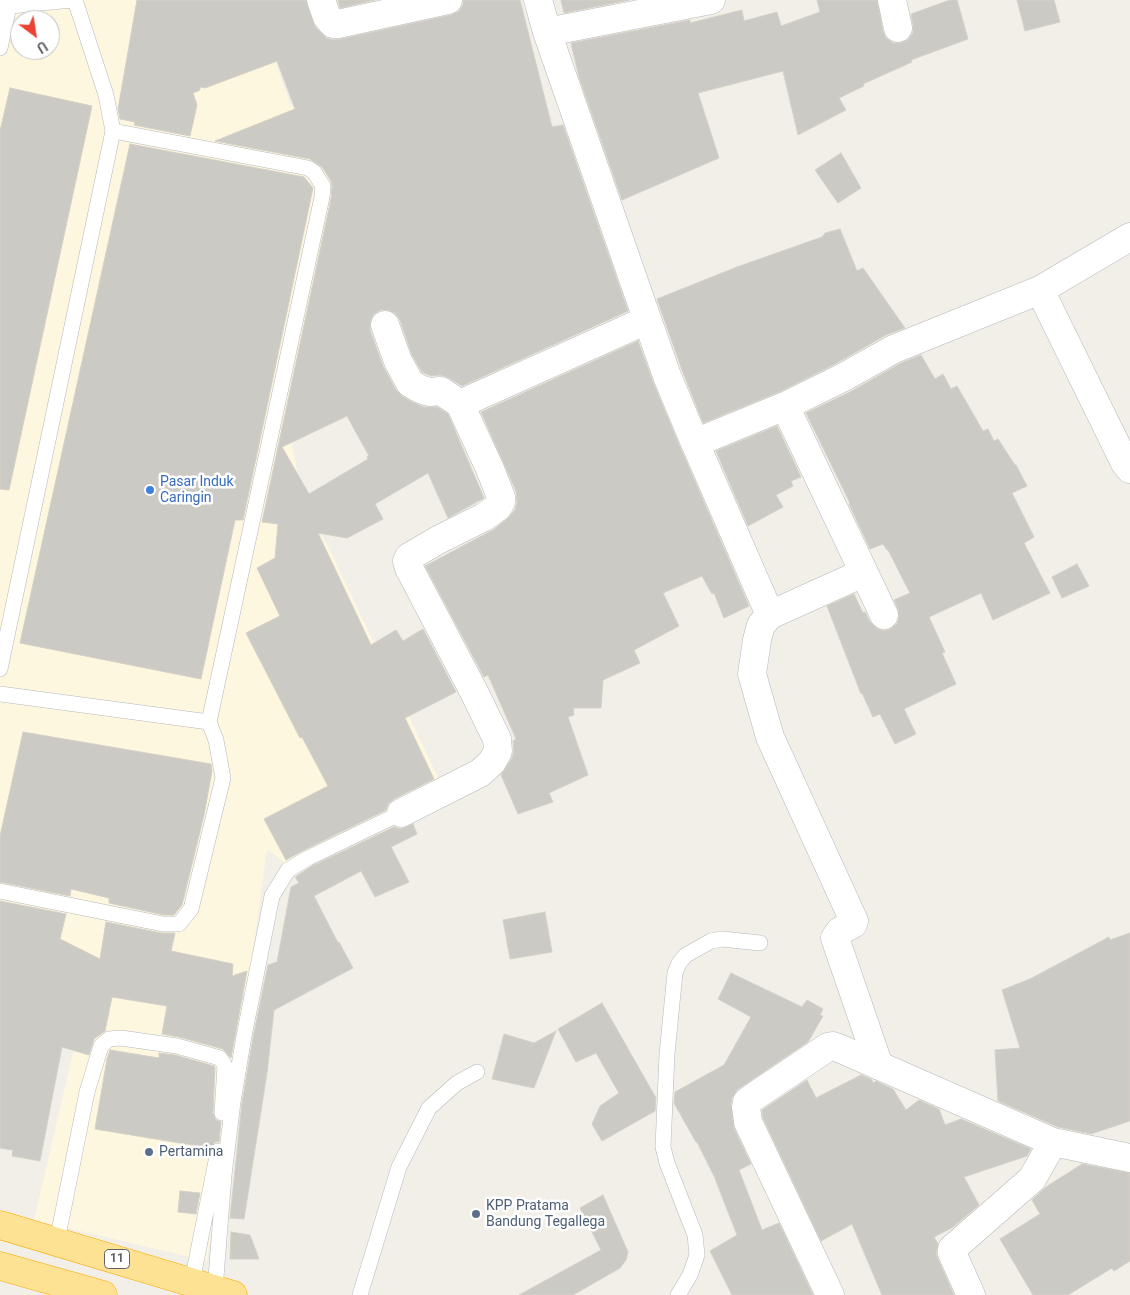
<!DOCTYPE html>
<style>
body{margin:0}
#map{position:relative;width:1130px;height:1295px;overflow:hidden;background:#f1efe8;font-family:Roboto,sans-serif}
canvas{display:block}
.north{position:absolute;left:10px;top:10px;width:50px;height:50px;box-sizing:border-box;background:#fff;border:1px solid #bfc1c3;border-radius:50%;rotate:149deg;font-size:14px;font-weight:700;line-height:20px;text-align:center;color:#5f6368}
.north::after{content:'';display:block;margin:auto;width:18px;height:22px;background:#ea4335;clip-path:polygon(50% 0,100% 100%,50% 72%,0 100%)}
</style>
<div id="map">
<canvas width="1130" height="1295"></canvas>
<div class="north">U</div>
</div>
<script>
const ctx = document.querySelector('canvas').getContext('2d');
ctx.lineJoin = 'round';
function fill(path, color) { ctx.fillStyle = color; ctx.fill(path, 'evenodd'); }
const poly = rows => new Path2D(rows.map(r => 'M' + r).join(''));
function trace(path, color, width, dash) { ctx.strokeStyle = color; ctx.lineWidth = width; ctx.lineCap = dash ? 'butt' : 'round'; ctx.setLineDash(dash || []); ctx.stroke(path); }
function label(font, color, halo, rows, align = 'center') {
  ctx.font = font + ' Roboto,sans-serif'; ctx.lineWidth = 5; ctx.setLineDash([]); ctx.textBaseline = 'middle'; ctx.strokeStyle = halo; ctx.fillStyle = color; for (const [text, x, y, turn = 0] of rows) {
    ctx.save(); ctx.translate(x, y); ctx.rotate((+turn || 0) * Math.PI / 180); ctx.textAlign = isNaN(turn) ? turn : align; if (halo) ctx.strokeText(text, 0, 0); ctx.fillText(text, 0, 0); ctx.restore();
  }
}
const commercial = poly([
 [0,0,219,0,274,59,291,106,338,92,337,174,330,199,310,362,292,445,310,534,321,536,326,542,443,788,286,864,267,849,247,995,38,954,0,912],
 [20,20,50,20,50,50,20,50],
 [91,976,243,1001,207,1261,34,1220]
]);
const building = poly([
 [137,0,306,0,315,27,326,38,333,40,341,39,451,15,459,11,463,5,463,0,520,0,552,127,563,125,628,311,462,386,449,378,440,375,431,376,422,372,412,355,400,320,395,313,388,310,380,310,373,315,370,323,370,330,383,366,396,390,402,396,412,402,424,407,437,407,448,414,484,498,448,518,428,473,375,504,383,519,347,538,318,533,371,645,396,630,403,641,423,629,456,692,405,718,434,779,394,799,388,804,386,810,304,850,286,860,264,819,328,786,302,737,300,738,246,633,280,616,257,568,275,558,278,524,262,522,331,199,332,186,331,181,322,167,310,159,215,141,295,109,277,61,205,88,200,87,200,90,193,93,197,105,190,136,134,125,135,122,120,119,118,109,137,0],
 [347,416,369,456,367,457,368,459,309,494,282,447,347,416],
 [338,0,375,0,340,8,338,0],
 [561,0,629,0,564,13,561,0],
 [817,0,877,0,883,31,886,38,893,43,901,43,908,40,913,33,913,25,911,14,950,0,957,0,968,39,911,60,912,62,863,84,864,86,839,98,846,110,798,135,783,71,698,93,719,158,622,200,579,77,571,43,690,20,690,23,742,10,744,21,777,12,781,26,820,12,817,0],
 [1017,0,1054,0,1060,22,1025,31,1017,0],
 [10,88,92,106,9,490,0,489,0,131,10,88],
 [130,144,304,177,313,188,243,520,235,520,201,679,20,643,130,144],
 [841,153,861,188,838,203,815,170,841,153],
 [840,229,857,271,863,268,905,328,886,335,835,364,779,392,703,423,682,370,657,299,737,267,822,237,825,233,840,229],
 [638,341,653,382,681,449,749,606,724,618,714,593,712,594,702,576,663,593,679,626,634,650,640,663,603,680,601,708,573,708,574,715,568,717,588,775,549,793,553,802,518,814,501,775,512,758,514,750,513,741,516,739,488,675,484,677,425,566,493,530,507,519,515,510,517,502,516,491,481,412,638,341],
 [921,355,935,379,943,374,951,389,957,386,983,431,988,429,994,441,998,439,1015,465,1016,465,1027,486,1012,493,1034,537,1024,543,1050,593,993,620,981,593,929,617,945,652,942,653,956,684,904,709,916,734,895,744,880,714,873,717,862,693,861,694,827,606,854,594,863,613,865,612,870,622,876,628,883,631,890,629,897,624,899,617,898,609,894,600,910,593,888,550,887,550,883,544,870,549,849,504,850,503,806,413,850,392,901,363,921,355],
 [777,426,801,477,791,481,793,486,776,495,783,507,748,526,716,451,777,426],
 [1077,564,1089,586,1062,598,1052,577,1077,564],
 [23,732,211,764,212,771,204,815,182,905,174,915,164,915,109,903,109,898,71,889,70,896,0,882,0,836,23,732],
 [413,824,417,834,391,847,409,882,375,897,361,871,314,896,338,943,339,942,353,968,274,1010,267,1073,244,1219,230,1218,242,1103,253,1038,268,965,277,962,291,887,299,883,295,877,312,866,394,827,401,829,413,824],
 [0,901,66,914,60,939,100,959,106,922,161,933,175,933,171,951,233,964,232,976,247,971,231,1058,223,1049,179,1037,162,1034,167,1006,112,997,105,1031,94,1039,89,1055,62,1047,40,1161,12,1156,13,1150,0,1148,0,901],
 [545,912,552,952,510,959,503,920,545,912],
 [1130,933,1130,1121,1091,1134,1058,1127,998,1101,995,1050,1020,1048,1002,990,1030,979,1109,937,1110,940,1130,933],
 [731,973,802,1007,807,1000,823,1009,820,1015,823,1016,808,1042,737,1090,732,1098,731,1104,734,1128,751,1164,739,1170,762,1230,779,1223,813,1295,732,1295,710,1251,737,1235,714,1176,697,1142,696,1142,674,1103,675,1092,724,1065,751,1017,718,999,731,973],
 [602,1003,656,1098,655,1111,602,1141,592,1124,600,1106,619,1093,596,1053,576,1062,558,1029,602,1003],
 [556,1031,534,1088,492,1079,504,1034,534,1043,556,1031],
 [110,1050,159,1058,159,1053,175,1055,214,1066,215,1068,213,1113,216,1120,221,1122,219,1142,215,1142,210,1148,95,1129,107,1059,110,1050],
 [861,1075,871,1079,873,1083,876,1081,893,1089,906,1110,919,1100,939,1109,945,1125,961,1119,1031,1149,1027,1156,964,1177,979,1205,953,1227,934,1237,938,1244,936,1253,938,1259,954,1295,882,1295,852,1224,821,1241,763,1118,762,1110,807,1080,816,1098,861,1075],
 [1082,1164,1130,1173,1130,1261,1114,1271,1112,1268,1068,1295,1033,1295,1000,1239,1040,1214,1032,1200,1046,1187,1082,1164],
 [180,1191,200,1193,196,1214,178,1212,180,1191],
 [603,1195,628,1252,626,1260,620,1268,573,1295,519,1295,601,1250,580,1208,603,1195],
 [231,1232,250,1235,259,1259,230,1259,231,1232]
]);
const lane = poly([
 [0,7,72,0],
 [0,48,9,6],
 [0,669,113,131,106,95,75,0],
 [0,694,209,722],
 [0,891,163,924,179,924,191,909,223,778,216,740,209,722,322,197,323,186,314,172,308,168,113,131],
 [57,1241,87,1092,101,1046,109,1039,121,1038,177,1046,220,1058,225,1066,222,1113],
 [192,1282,218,1151],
 [215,1290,224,1175,233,1102,244,1036,272,896,288,870,308,858,401,813],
 [360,1295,399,1167,429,1108,457,1083,477,1072],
 [678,1295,690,1275,697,1255,695,1235,667,1163,663,1147,667,1054,675,973,679,963,686,955,711,941,722,939,760,943]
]);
const street = poly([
 [321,0,327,17,333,24,338,24,448,0],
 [538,0,547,32,711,0],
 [892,0,898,28],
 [547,32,667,376,695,443,785,406,842,378,894,349,1040,290,1130,237],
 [1040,290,1125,463,1130,469],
 [385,325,398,361,410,383,420,389,429,392,441,391,460,404],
 [785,406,884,615],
 [695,443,770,615],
 [863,573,770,615,761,625,757,640,752,674,770,737,854,921,853,924,840,931,835,938,879,1066],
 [401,813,480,773,492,762,498,751,497,739,473,690,409,568,407,561,409,557,438,540,484,517,498,507,501,502,501,497,490,469,460,404,647,320],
 [830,1295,748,1122,746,1107,747,1102,752,1098,828,1047,833,1046,841,1049,1053,1142,1130,1158],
 [971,1295,952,1253,952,1249,1032,1179,1053,1142]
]);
const highway = poly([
 [0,1225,233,1295],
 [0,1266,103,1295]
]);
const markers = [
 [150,490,5,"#3f7fe0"],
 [149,1152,5,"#5c6f8a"],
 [476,1214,5,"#5c6f8a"]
];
const shields = [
 [117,1259,25]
];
const shieldNames = [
 ["11",117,1259]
];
const shopNames = [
 ["Pasar Induk",160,482],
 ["Caringin",160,498]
];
const serviceNames = [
 ["Pertamina",159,1152],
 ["KPP Pratama",486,1206],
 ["Bandung Tegallega",486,1222]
];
fill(commercial, '#fef7e0');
fill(building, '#cccac5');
trace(building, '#d6d1c6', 1);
trace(lane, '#b5b8bc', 16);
trace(street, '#b5b8bc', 29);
trace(highway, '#f9ab00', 29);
trace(lane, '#fff', 15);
trace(street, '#fff', 28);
trace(highway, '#fde293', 28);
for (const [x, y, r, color] of markers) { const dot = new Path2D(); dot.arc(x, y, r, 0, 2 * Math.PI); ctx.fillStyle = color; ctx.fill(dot); trace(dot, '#fff', 2); }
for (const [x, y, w] of shields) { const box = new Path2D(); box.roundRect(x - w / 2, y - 9.5, w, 19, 4); ctx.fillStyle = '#fff'; ctx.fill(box); trace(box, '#5f6368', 1); }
label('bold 12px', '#5f6368', null, shieldNames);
label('14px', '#366cbe', '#fff', shopNames, 'left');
label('14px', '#4e5e75', '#fff', serviceNames, 'left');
</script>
